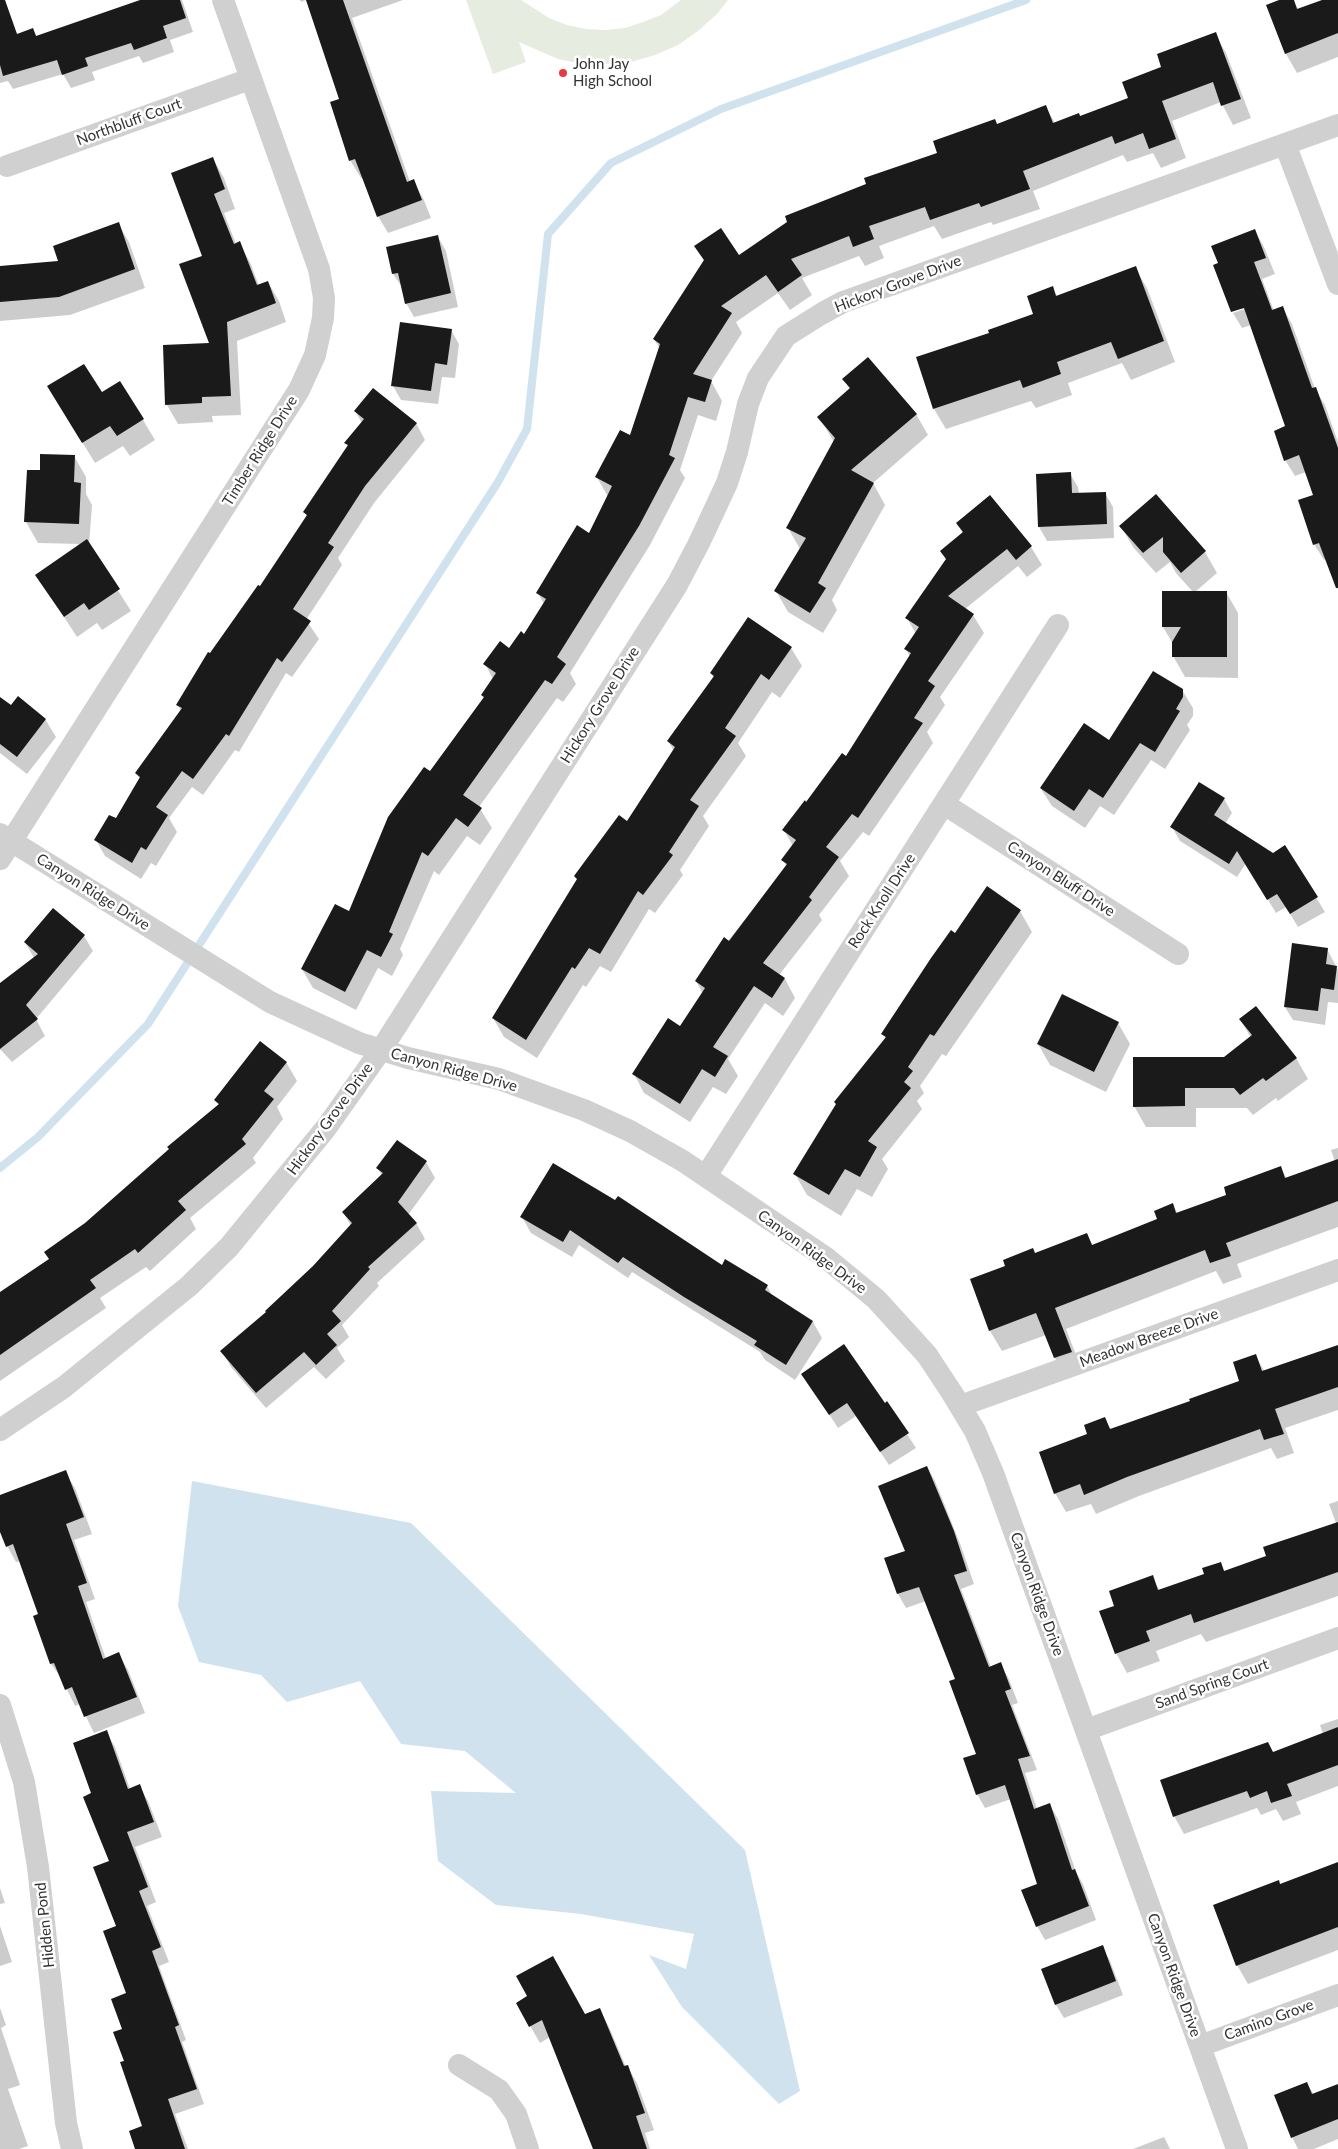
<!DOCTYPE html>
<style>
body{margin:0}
canvas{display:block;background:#fff}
</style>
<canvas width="1338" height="2149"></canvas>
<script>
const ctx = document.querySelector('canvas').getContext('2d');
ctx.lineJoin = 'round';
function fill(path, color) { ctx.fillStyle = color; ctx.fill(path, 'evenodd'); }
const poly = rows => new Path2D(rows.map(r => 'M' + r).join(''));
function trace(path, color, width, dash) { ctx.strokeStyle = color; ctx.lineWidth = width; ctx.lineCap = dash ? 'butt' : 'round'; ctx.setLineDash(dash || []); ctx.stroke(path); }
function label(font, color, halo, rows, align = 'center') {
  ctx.font = font + ' Lato,sans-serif'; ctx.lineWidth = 5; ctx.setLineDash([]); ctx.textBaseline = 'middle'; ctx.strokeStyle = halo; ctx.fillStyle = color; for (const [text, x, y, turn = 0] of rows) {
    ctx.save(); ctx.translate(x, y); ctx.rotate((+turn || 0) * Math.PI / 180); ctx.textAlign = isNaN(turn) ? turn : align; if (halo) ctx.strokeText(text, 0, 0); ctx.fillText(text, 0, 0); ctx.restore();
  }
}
const green = poly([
 [466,0,521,0,549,18,567,25,586,29,606,30,625,28,643,22,661,15,681,0,728,0,717,14,698,31,678,45,655,55,631,62,607,64,582,64,558,59,519,42,526,62,493,74]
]);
const water = poly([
 [192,1481,411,1523,745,1850,800,2091,779,2104,682,2007,649,1955,686,1969,694,1934,581,1914,496,1905,438,1861,431,1791,516,1793,465,1751,401,1744,360,1681,287,1702,261,1675,199,1662,178,1606]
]);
const shadow = poly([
 [143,0,182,0,193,32,170,40,174,52,143,63,139,56,92,72,95,80,71,88,63,74,13,89,8,81,0,83,0,32,13,27,18,35,33,30,37,37],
 [300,0,403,0,352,18,410,182,413,181,423,198,431,218,388,233,378,216,363,177,361,178,350,160,341,100,306,0,301,2],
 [1283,0,1293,0,1299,10,1327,0,1338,0,1338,57,1297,73,1286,54,1267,6],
 [1215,34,1226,53,1251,118,1233,125,1221,102,1172,121,1186,158,1161,168,1153,153,1127,162,1123,155,1033,191,1040,209,993,225,991,222,942,239,934,226,879,246,884,258,865,266,859,256,802,278,812,295,790,310,778,293,736,322,742,333,711,381,722,401,716,421,698,415,680,470,685,478,650,545,570,673,576,684,563,702,557,698,479,807,492,828,480,845,467,836,439,875,434,871,400,949,403,955,392,976,378,968,356,1010,313,988,302,969,350,913,431,773,484,699,482,695,493,679,485,664,509,650,524,635,544,604,538,593,589,535,608,497,597,477,631,437,660,349,654,339,704,261,696,246,739,256,868,185,997,125,1045,106,1055,123,1080,118,1129,98,1163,68],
 [213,159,224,178,235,209,224,213,236,244,239,243,250,262,259,286,268,282,279,301,286,322,237,341,241,415,212,416,213,422,178,424,167,405,210,345,204,257],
 [118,224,129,242,145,288,70,315,0,321,0,267,60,262],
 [1255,231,1264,247,1275,274,1262,279,1274,311,1282,307,1292,324,1315,389,1325,405,1338,442,1338,590,1326,559,1324,560,1314,544,1315,496,1306,472,1295,476,1285,460,1287,427,1251,325,1242,328,1233,313,1250,307,1233,310,1233,312,1215,266,1219,264],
 [438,237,446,251,458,307,414,317,406,303,402,287,393,274],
 [1135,268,1147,288,1175,362,1131,380,1122,363,1068,383,1072,395,1036,408,1031,401,946,429,934,409,917,358,991,334,1035,315,1052,288,1058,297],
 [451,330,459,344,455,378,442,377,438,404,401,400,393,386],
 [844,379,916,414,928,435,873,483,885,505,832,600,837,610,823,633,788,612,776,591,800,549,788,528,834,442,819,417,850,390],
 [101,394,143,420,155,440,130,456,123,446,95,463,61,407],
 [355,411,416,423,425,440,374,503,338,558,342,565,306,620,319,639,292,677,286,673,239,752,235,750,203,795,192,787,169,818,177,832,156,866,151,863,141,879,105,856,96,840,116,820,140,779,136,773,181,711,178,705,210,654,261,588,307,517,305,512,348,447,346,443,362,423],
 [74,456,86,477,86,494,92,505,89,545,131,611,102,630,97,623,77,637,37,575,81,544,38,543,26,522,41,471],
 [1070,474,1078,487,1079,494,1105,493,1113,507,1114,538,1047,541,1039,527],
 [1156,496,1205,552,1217,573,1195,592,1226,592,1238,613,1238,678,1185,677,1173,656,1173,644,1163,627,1193,592,1176,573,1170,562,1156,573,1133,547,1121,526],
 [990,497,1031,547,1042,565,1027,577,1018,566,965,609,973,615,984,633,940,697,945,705,927,732,933,743,869,836,863,832,840,861,849,876,819,915,822,920,779,975,785,979,795,998,783,1016,765,1003,728,1059,738,1076,726,1094,713,1087,690,1122,644,1093,634,1074,681,1028,703,994,696,981,787,867,783,860,793,846,784,830,847,758,910,657,906,649,916,634,907,618,963,534,957,523],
 [791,648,802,666,780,698,772,692,738,743,746,756,703,816,709,826,680,870,683,875,655,913,649,909,611,972,600,966,586,987,583,985,537,1058,504,1037,493,1018,578,881,575,876,627,823,674,751,668,741,714,678,711,673],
 [1182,690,1193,708,1193,716,1187,725,1190,730,1165,769,1151,760,1114,815,1100,806,1085,828,1052,806,1041,789],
 [0,698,11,707,45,719,56,737,27,774,0,753],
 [1224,799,1232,813,1225,824,1273,854,1285,847,1325,912,1298,927,1286,907,1276,913,1246,863,1237,877,1180,841,1172,827],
 [1020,911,1032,932,946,1056,942,1054,920,1086,924,1093,917,1101,922,1109,882,1159,888,1169,872,1197,857,1189,841,1216,807,1195,795,1174,886,1039,883,1034,955,935],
 [84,936,93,951,36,1019,45,1036,12,1062,0,1049,0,985,34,958,25,942],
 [1327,949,1338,970,1338,1003,1328,1002,1325,1025,1293,1020,1285,1007],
 [1240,1019,1296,1058,1308,1079,1278,1101,1276,1098,1253,1115,1247,1108,1196,1108,1196,1127,1146,1127,1134,1106,1225,1058,1251,1038],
 [1118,1023,1130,1044,1106,1092,1050,1065,1038,1044],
 [286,1062,297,1081,277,1107,283,1119,253,1158,256,1163,190,1218,196,1229,150,1271,146,1267,100,1298,106,1308,0,1381,0,1293,50,1259,86,1224,219,1106,215,1100],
 [1338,1148,1338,1227,1237,1264,1242,1277,1223,1284,1216,1271,1066,1329,1083,1373,1067,1379,1055,1358,1046,1335,1002,1351,990,1331,971,1280,1087,1235,1093,1246,1158,1220,1173,1205,1178,1214,1228,1196,1281,1168,1287,1179,1335,1162,1331,1150],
 [426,1162,435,1178,408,1215,416,1223,425,1239,377,1283,379,1286,342,1325,349,1337,337,1348,345,1361,326,1379,314,1367,266,1408,231,1367,222,1351,268,1313,314,1267,351,1226,343,1212,382,1176,378,1169],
 [522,1217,722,1267,767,1286,773,1297,813,1322,822,1338,795,1380,765,1360,760,1352,632,1272,628,1278,579,1245,572,1257,531,1233],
 [1338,1347,1338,1410,1285,1428,1294,1453,1277,1459,1271,1448,1139,1496,1096,1514,1091,1504,1066,1512,1055,1493,1040,1453,1089,1435,1105,1419,1111,1430,1192,1402,1241,1382,1255,1355,1265,1372],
 [803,1374,884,1405,887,1403,916,1448,889,1465,856,1416,838,1428],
 [927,1467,935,1481,961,1546,974,1584,961,1589,991,1667,1000,1664,1008,1677,1018,1703,1012,1705,1037,1770,1025,1773,1037,1809,1050,1805,1058,1819,1076,1872,1083,1884,1096,1920,1045,1940,1037,1926,1039,1884,1011,1799,985,1808,977,1794,978,1754,956,1680,926,1601,906,1608,898,1594,886,1559,907,1552],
 [65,1472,75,1488,92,1534,74,1540,95,1599,86,1602,106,1659,119,1654,128,1670,145,1713,94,1733,80,1704,75,1706,62,1679,51,1664,40,1615,21,1561,16,1562,7,1546,0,1528,0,1496],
 [1338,1501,1338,1596,1206,1642,1201,1634,1156,1651,1160,1661,1127,1673,1116,1653,1116,1606,1152,1577,1160,1591,1205,1575,1220,1564,1225,1572,1267,1557,1336,1523,1329,1504],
 [1338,1719,1338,1786,1296,1802,1301,1814,1283,1821,1276,1809,1261,1815,1257,1808,1184,1834,1174,1816,1274,1753,1323,1734,1320,1725],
 [106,1732,115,1747,130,1789,139,1786,148,1801,162,1837,135,1847,156,1902,147,1906,169,1962,159,1966,186,2040,182,2042,204,2104,175,2114,188,2149,136,2149,144,2127,125,2062,123,2030,128,1994,110,1862,92,1794],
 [1338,1864,1338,1950,1248,1984,1237,1965,1280,1886],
 [0,1888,5,1903,0,1904],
 [0,1926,12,1962,0,1966],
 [1102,1947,1110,1961,1123,1995,1064,2018,1056,2005],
 [517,2003,585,2016,600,2010,609,2027,626,2067,627,2066,637,2083,654,2130,645,2133,650,2149,595,2149,550,2037,540,2043],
 [0,2008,6,2025,1,2028,20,2085,8,2089,28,2146,19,2149,0,2149],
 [1307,2083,1314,2095,1338,2086,1338,2139,1314,2149,1298,2149,1292,2137],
 [1164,2137,1170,2149,1133,2149]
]);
const stream = poly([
 [0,1168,38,1137,148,1024,498,482,527,429,548,234,611,163,721,109,1026,0]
]);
const building = poly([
 [0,0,5,0,17,34,33,28,36,36,140,0,180,0,186,18,163,26,167,38,134,50,131,43,85,58,88,66,62,75,57,60,3,76,0,65],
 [306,0,343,0,407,182,414,179,422,200,377,217,355,159,349,161,330,102,339,99],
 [1279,0,1294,0,1297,9,1322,0,1338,0,1338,33,1285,54,1266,5],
 [1216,32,1241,99,1221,106,1213,82,1162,101,1176,139,1149,149,1143,133,1115,144,1112,136,1023,171,1030,189,981,207,979,203,930,220,925,207,869,226,874,239,853,247,849,236,791,259,802,275,778,292,766,275,721,306,732,313,693,374,712,380,705,402,688,397,669,455,675,458,639,526,557,657,566,664,552,684,545,680,463,795,482,808,468,827,456,818,428,856,422,852,389,932,393,934,381,957,367,950,345,992,301,969,335,904,349,911,388,817,424,767,430,771,484,697,481,695,496,673,483,664,500,641,509,648,521,631,524,634,546,599,536,593,577,525,589,533,612,486,595,477,620,430,630,435,660,344,653,339,704,260,694,246,721,228,739,255,787,222,785,216,866,184,864,178,937,153,933,141,995,119,997,124,1046,105,1053,123,1079,113,1080,116,1128,98,1122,82,1161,67,1157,54],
 [213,157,225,189,214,194,234,244,240,241,257,285,268,281,276,303,227,322,231,396,202,397,202,403,165,405,163,345,209,343,179,264,202,256,171,173],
 [119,222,135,269,59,297,0,302,0,266,58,261,53,246],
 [1255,229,1266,258,1254,262,1272,310,1283,306,1312,388,1316,387,1338,448,1338,588,1336,588,1319,543,1313,545,1298,500,1313,495,1299,455,1284,461,1274,431,1285,426,1244,308,1231,312,1213,265,1218,263,1211,246],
 [438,235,451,293,405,304,398,273,392,274,386,247],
 [1136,266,1164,341,1118,359,1111,342,1057,362,1061,374,1023,388,1020,380,933,409,916,357,989,333,988,330,1033,314,1027,296,1053,286,1056,296],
 [400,322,452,329,447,365,435,363,431,391,391,386],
 [868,357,917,414,851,470,874,483,818,583,826,588,810,613,774,591,806,538,786,528,835,438,817,417,850,388,842,379],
 [84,364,102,392,120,381,144,419,117,436,110,426,82,443,47,386],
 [373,388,417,423,365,486,328,543,334,547,293,609,311,621,282,662,277,658,229,736,226,734,193,779,182,771,156,807,168,815,146,850,141,847,132,863,94,840,109,815,116,818,140,777,135,773,182,708,176,705,208,652,210,653,258,585,260,586,307,515,303,512,348,445,344,443,364,419,354,411],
 [40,454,75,455,74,482,81,483,79,524,24,522,27,470,40,470],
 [1071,472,1072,493,1106,492,1107,524,1038,527,1036,474],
 [1156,494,1206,551,1181,573,1163,552,1163,537,1143,553,1119,526],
 [990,495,1032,546,1016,560,1007,549,948,596,974,614,928,681,935,686,914,718,923,723,858,818,852,814,826,847,839,857,809,897,812,900,763,963,785,978,772,998,754,986,713,1047,728,1056,715,1077,702,1069,680,1104,632,1074,668,1018,680,1026,705,988,695,981,724,937,729,941,787,864,781,860,796,840,782,830,805,800,806,802,842,753,846,756,911,653,904,649,919,627,905,618,946,559,940,551,963,532,956,523],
 [87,539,120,589,89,610,84,603,64,617,35,575],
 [1162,591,1227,591,1227,657,1172,657,1172,642,1181,627,1162,627],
 [748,617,792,647,769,680,761,674,725,728,736,736,690,800,699,806,669,852,673,855,643,895,638,891,600,954,589,948,575,969,572,967,526,1040,492,1018,577,879,574,876,619,815,627,821,675,747,667,741,714,676,710,673],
 [1153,671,1183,689,1183,697,1176,709,1180,711,1155,752,1140,743,1103,798,1089,789,1074,811,1040,788,1084,723,1109,740],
 [18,696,46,719,17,757,0,744,0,697,11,705],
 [1199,782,1225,798,1214,815,1273,853,1285,845,1318,897,1290,914,1277,894,1267,900,1237,851,1229,864,1170,827],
 [987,886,1021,910,934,1036,930,1034,908,1067,913,1071,904,1082,911,1088,868,1141,877,1147,860,1177,845,1169,829,1195,793,1174,836,1104,834,1102,886,1037,881,1034,931,958,951,930,955,933],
 [53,908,85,935,26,1005,38,1019,0,1049,0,983,38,954,24,942],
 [1292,943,1328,948,1326,964,1337,966,1334,990,1321,988,1318,1011,1284,1007],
 [1062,994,1119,1022,1094,1072,1037,1044],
 [1256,1006,1297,1058,1266,1081,1263,1078,1240,1095,1234,1088,1185,1088,1185,1106,1133,1107,1133,1057,1224,1057,1252,1035,1239,1019],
 [260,1041,287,1062,264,1091,274,1099,242,1139,246,1144,178,1201,186,1210,138,1253,135,1249,90,1280,96,1288,0,1355,0,1292,49,1259,44,1252,85,1223,169,1149,167,1147,219,1104,214,1100],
 [397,1140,427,1161,398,1202,417,1223,368,1267,370,1269,332,1311,341,1321,327,1334,337,1345,316,1365,304,1352,256,1393,220,1351,266,1312,265,1311,313,1266,352,1223,342,1212,383,1173,376,1168],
 [1338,1159,1338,1201,1226,1243,1231,1256,1210,1263,1205,1250,1055,1308,1072,1352,1054,1358,1036,1313,989,1331,970,1279,1005,1266,1003,1260,1033,1248,1035,1253,1087,1233,1092,1245,1157,1219,1154,1211,1173,1203,1176,1213,1226,1195,1224,1187,1281,1166,1285,1178],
 [553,1163,615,1200,618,1196,722,1265,725,1259,768,1285,765,1290,813,1321,786,1365,754,1345,757,1341,684,1297,623,1257,618,1263,570,1230,563,1242,520,1217],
 [844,1344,885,1403,887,1401,909,1433,880,1452,847,1403,829,1415,801,1374],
 [1338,1345,1338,1387,1275,1409,1284,1434,1264,1440,1260,1429,1127,1477,1084,1495,1080,1484,1054,1494,1039,1452,1087,1434,1084,1425,1105,1417,1110,1429,1190,1401,1189,1399,1239,1381,1233,1362,1256,1354,1262,1371],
 [927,1466,954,1531,967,1571,954,1575,989,1667,1001,1662,1011,1689,1005,1691,1030,1756,1018,1759,1034,1809,1050,1803,1072,1870,1075,1869,1089,1906,1036,1927,1021,1890,1037,1884,1005,1785,976,1795,963,1758,976,1754,949,1681,955,1679,919,1587,897,1594,884,1558,905,1551,878,1486],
 [66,1470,84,1517,66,1524,87,1583,78,1586,103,1659,119,1652,137,1697,84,1717,72,1687,65,1690,54,1663,50,1664,33,1616,38,1614,13,1544,6,1547,0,1532,0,1495],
 [1338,1522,1338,1572,1194,1623,1191,1614,1146,1631,1150,1641,1115,1654,1099,1611,1114,1606,1109,1591,1153,1575,1158,1590,1204,1574,1202,1568,1221,1562,1224,1571,1266,1556,1263,1547],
 [1338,1727,1338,1765,1287,1784,1292,1796,1271,1803,1267,1791,1250,1798,1247,1791,1173,1817,1160,1780,1268,1742,1273,1752],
 [107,1730,128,1789,140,1784,154,1822,127,1832,148,1887,139,1891,161,1947,152,1951,179,2025,175,2027,197,2089,168,2099,185,2149,135,2149,129,2131,142,2126,120,2062,124,2061,113,2032,122,2029,111,1999,126,1993,103,1931,116,1926,93,1867,109,1861,83,1797,91,1793,73,1743],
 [1338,1862,1338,1927,1236,1966,1213,1905,1279,1880,1280,1884],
 [1103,1945,1116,1981,1055,2005,1041,1969],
 [553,1956,585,2014,600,2008,624,2066,628,2065,645,2113,636,2116,647,2149,593,2149,542,2020,529,2027,516,2003,527,1996,516,1976],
 [1307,2082,1312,2094,1338,2084,1338,2119,1291,2138,1274,2095]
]);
const minor = poly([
 [1285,144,1338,284],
 [7,166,250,79],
 [944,804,1178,954],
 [0,834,270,1002,359,1043,408,1058,499,1079,584,1110,630,1131,683,1161,825,1257,876,1299,927,1355,952,1393,975,1431,993,1473,1237,2149],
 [0,859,299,390,315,355,323,318,324,298,319,269,223,0],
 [706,1176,1058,625],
 [960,1406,1338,1270],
 [0,1430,64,1387,189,1286,229,1247,326,1128,381,1050,677,585,699,543,727,483,737,452,748,404,758,378,786,336,821,314,843,302,1338,125],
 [0,1705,24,1782,38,1867,66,2123,72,2149],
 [1086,1730,1338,1638],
 [1200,2046,1338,1995],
 [459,2065,499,2090,516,2114,528,2149]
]);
const markers = [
 [563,73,5,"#e63946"]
];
const poiNames = [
 ["John Jay",573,64],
 ["High School",573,81]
];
const streetNames = [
 ["Northbluff Court",129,122,-20],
 ["Hickory Grove Drive",898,284,-21],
 ["Timber Ridge Drive",260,451,-58],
 ["Hickory Grove Drive",600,705,-58],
 ["Canyon Bluff Drive",1061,879,33],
 ["Canyon Ridge Drive",93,892,32],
 ["Rock Knoll Drive",882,901,-57],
 ["Canyon Ridge Drive",454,1070,15],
 ["Hickory Grove Drive",330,1119,-54],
 ["Canyon Ridge Drive",812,1252,36],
 ["Meadow Breeze Drive",1149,1338,-20],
 ["Canyon Ridge Drive",1037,1594,70],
 ["Sand Spring Court",1212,1684,-20],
 ["Hidden Pond",45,1925,-96],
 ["Canyon Ridge Drive",1174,1975,70],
 ["Camino Grove",1269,2020,-20]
];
fill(green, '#e6ecdf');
fill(water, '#cfe2ee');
fill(shadow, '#0003');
trace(stream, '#cfe2ee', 8);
fill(building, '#1a1a1a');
trace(minor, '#d0d0d0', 22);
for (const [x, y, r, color] of markers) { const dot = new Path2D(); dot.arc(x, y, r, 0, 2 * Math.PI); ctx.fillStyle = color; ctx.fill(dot); trace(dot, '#fff', 2); }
label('15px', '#333', '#fff', poiNames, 'left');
label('15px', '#333', '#fff', streetNames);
</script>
